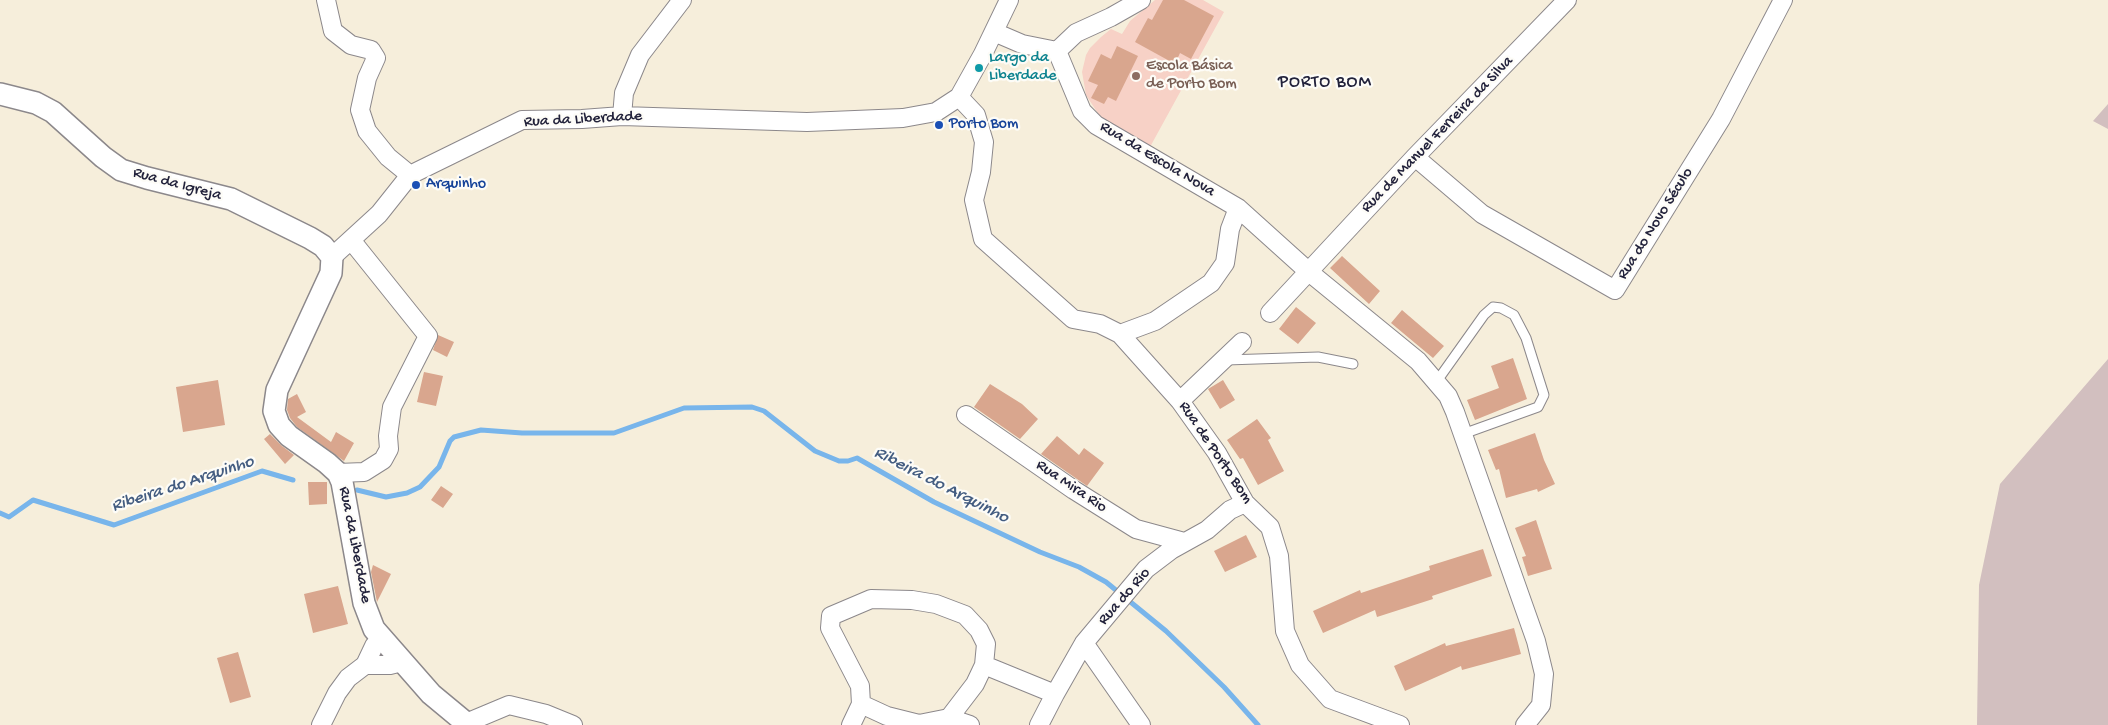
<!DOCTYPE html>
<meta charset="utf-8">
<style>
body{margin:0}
canvas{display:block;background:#f6eedb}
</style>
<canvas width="2108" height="725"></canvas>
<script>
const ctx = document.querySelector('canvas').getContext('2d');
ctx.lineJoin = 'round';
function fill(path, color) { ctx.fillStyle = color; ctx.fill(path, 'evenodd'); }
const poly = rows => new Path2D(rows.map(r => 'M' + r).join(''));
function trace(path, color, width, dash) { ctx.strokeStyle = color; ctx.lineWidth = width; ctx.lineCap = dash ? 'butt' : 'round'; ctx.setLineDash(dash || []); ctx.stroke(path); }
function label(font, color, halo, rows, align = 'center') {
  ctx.font = font + ' "Gochi Hand",sans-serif'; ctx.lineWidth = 4.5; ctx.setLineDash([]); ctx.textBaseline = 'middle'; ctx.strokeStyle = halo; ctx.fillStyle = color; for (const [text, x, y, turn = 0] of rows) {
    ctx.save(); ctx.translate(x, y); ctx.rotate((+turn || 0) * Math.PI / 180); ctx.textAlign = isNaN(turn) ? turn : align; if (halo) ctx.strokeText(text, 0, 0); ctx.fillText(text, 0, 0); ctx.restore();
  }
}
const built = poly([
 [1155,0,1203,0,1224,12,1150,147,1113,126,1099,115,1086,95,1082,72,1086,55,1090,48,1101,37,1111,29,1122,34,1130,21]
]);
const industrial = poly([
 [2108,104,2108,129,2093,121],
 [2108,359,2108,725,1977,725,1979,585,2000,484]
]);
const stream = poly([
 [357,490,386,497,407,493,420,487,439,467,450,441,454,437,481,430,522,433,614,433,684,408,752,407,764,411,815,451,839,461,848,461,857,458,934,502,1040,552,1079,567,1106,582,1166,631,1224,687,1258,725],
 [0,513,9,517,33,500,114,525,262,471,293,480]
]);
const building = poly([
 [1163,0,1184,0,1214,16,1191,59,1180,53,1175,64,1135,42,1148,18,1152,20],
 [1117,46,1138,56,1116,101,1108,97,1104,104,1091,98,1098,85,1088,81,1101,54,1111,59],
 [1342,256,1380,291,1369,304,1330,268],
 [1296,307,1316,323,1298,344,1279,329],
 [1402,310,1444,346,1433,358,1391,323],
 [438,335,454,342,447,357,433,350],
 [1513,358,1527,399,1475,420,1467,400,1499,388,1491,366],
 [424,372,443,376,436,406,417,402],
 [218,380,225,425,183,432,176,387],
 [1223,380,1235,400,1220,409,1208,389],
 [990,384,1022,404,1038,419,1020,439,974,407],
 [297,394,306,412,297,417,331,442,336,432,354,443,344,461,297,427,290,418,287,410,288,399],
 [1257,419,1271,438,1268,440,1284,471,1258,485,1243,458,1240,459,1227,440],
 [1535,433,1544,460,1555,484,1538,492,1537,489,1506,498,1499,469,1496,470,1488,450],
 [270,434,282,446,294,455,285,464,264,439],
 [1057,436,1079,455,1084,448,1104,463,1087,486,1041,454],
 [308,482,327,482,327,504,309,505],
 [441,486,453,494,443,508,431,500],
 [1536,520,1552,569,1528,576,1522,557,1526,556,1515,528],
 [1246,535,1257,557,1225,572,1214,551],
 [1483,549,1492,576,1432,596,1433,599,1377,617,1375,610,1323,633,1313,611,1360,590,1361,593,1430,570,1429,566],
 [373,565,391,574,377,602,371,572],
 [338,586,348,624,313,633,304,594],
 [1514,628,1521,654,1462,670,1461,666,1405,691,1394,666,1445,643,1446,646],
 [238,652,251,697,230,703,217,658]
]);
const service = poly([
 [1226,360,1318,357,1353,364],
 [1437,381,1484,315,1493,307,1501,308,1514,315,1526,338,1544,395,1538,407,1463,434]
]);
const minor = poly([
 [326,0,333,31,351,45,371,50,376,58,367,78,360,110,367,131,388,157,410,175],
 [994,32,1022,44,1057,51],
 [1057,51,1082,111,1096,125,1238,208,1309,272,1418,361,1448,396,1455,412,1536,641,1544,674,1541,705,1525,725],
 [1057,51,1076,33,1111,17,1141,0],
 [959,97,976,115,984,142,981,172,974,200,983,239,1073,319,1100,324,1120,334,1180,401,1217,453,1245,503,1270,527,1279,556,1285,631,1300,665,1330,699,1400,725],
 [622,116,624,93,640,55,682,0],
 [1415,157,1482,214,1615,290,1721,119,1783,0],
 [332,257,379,214,410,175,522,120,582,119,622,116,807,122,903,118,936,112,959,97,983,54,1009,0],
 [1270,313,1415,157,1567,0],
 [1120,334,1155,321,1211,283,1225,263,1230,229,1238,208],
 [1180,401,1242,342],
 [966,415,1074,490,1136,529,1184,542],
 [338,473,364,472,383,460,389,449,388,436,392,407,428,336,351,240],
 [1084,643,1141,725],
 [365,665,390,665,402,662],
 [984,665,1055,694],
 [949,718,970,725],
 [466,723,509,705,546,714,573,725],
 [321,725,337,693,348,678,365,665,374,646,381,637],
 [851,725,861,704,860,686,830,628,831,616,871,599,912,600,936,604,965,615,979,630,986,644,984,665,975,684,949,718,919,724,887,716,861,704],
 [1039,725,1055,694,1084,643,1146,569,1171,550,1207,530,1230,510,1245,503]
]);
const tertiary = poly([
 [0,94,36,103,53,112,103,157,121,170,147,178,231,199,310,238,323,246,332,257,331,273,277,390,274,411,279,425,289,436,327,463,338,473,342,482,364,603,374,629,431,694,466,723,466,725]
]);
const markers = [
 [979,68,5,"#0f9aa8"],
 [1136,76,5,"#8d6e63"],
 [939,125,5,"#1a4fb4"],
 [416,185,5,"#1a4fb4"]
];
const cultureNames = [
 ["Largo da",989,59],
 ["Liberdade",989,77]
];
const educationNames = [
 ["Escola Básica",1146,67],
 ["de Porto Bom",1146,85]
];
const streetNames = [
 ["Rua da Liberdade",583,120,-3],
 ["Rua de Manuel Ferreira da Silva",1438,135,-46],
 ["Rua da Escola Nova",1157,160,31],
 ["Rua da Igreja",177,185,15],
 ["Rua do Novo Século",1656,224,-58],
 ["Rua de Porto Bom",1215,453,56],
 ["Rua Mira Rio",1071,487,34],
 ["Rua da Liberdade",354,545,79],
 ["Rua do Rio",1125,597,-49]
];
const transitNames = [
 ["Porto Bom",949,125],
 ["Arquinho",426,185]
];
const neighbourhoodNames = [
 ["PORTO BOM",1325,83]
];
const waterNames = [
 ["Ribeira do Arquinho",183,485,-18],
 ["Ribeira do Arquinho",941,486,27]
];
fill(built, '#f7d1c6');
fill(industrial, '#d2bfbf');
trace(stream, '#78b5eb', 5);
fill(building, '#d9a68e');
trace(service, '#8c888b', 11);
trace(minor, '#8c888b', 20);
trace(tertiary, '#8c888b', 24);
trace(service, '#fff', 9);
trace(minor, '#fff', 18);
trace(tertiary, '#fff', 21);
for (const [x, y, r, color] of markers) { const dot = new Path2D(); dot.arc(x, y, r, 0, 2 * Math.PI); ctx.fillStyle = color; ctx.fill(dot); trace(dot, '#fdfcf7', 2); }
label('16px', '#0d838f', '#fdfcf7', cultureNames, 'left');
label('16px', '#785e54', '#fdfcf7', educationNames, 'left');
label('16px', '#22223b', '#fdfcf7', streetNames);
label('16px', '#164399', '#fdfcf7', transitNames, 'left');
ctx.letterSpacing = '1px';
label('18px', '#22223b', '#fdfcf7', neighbourhoodNames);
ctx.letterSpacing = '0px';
label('italic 18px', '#445d81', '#fdfcf7', waterNames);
</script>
